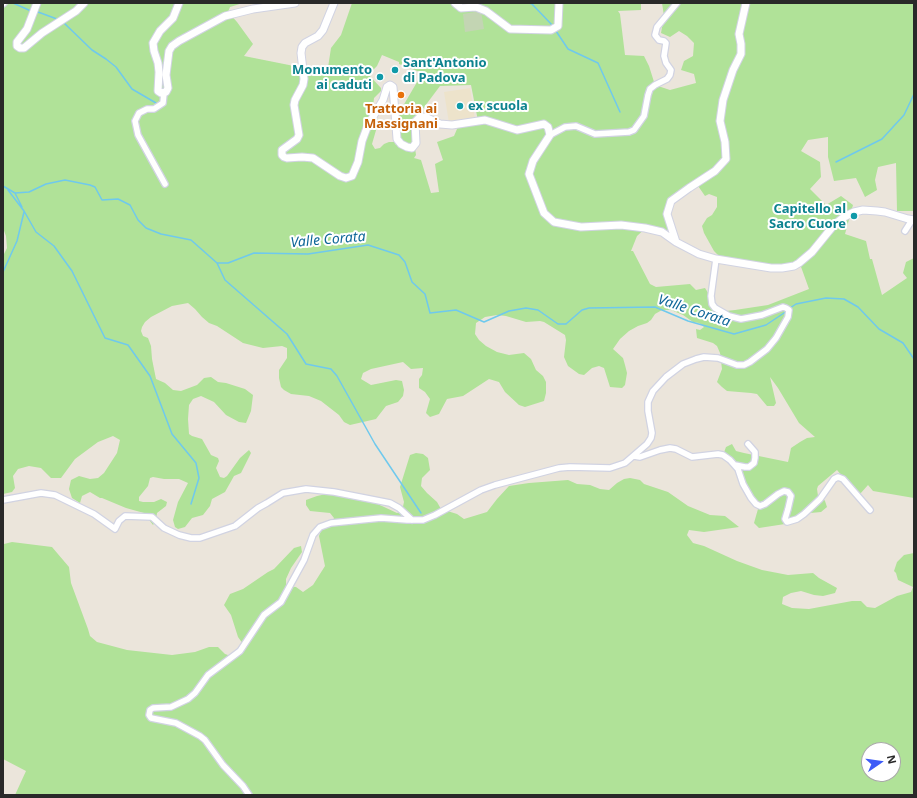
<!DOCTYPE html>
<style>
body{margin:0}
#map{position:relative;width:917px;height:798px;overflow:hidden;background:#ebe5db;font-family:"Noto Sans",sans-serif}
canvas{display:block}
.frame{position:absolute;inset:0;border:4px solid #292929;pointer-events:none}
.north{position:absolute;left:861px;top:742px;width:40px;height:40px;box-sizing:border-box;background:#fff;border:1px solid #a9a9a9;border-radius:50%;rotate:77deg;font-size:11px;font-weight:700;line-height:16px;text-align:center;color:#292929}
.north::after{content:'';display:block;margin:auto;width:14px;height:18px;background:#3d5bf7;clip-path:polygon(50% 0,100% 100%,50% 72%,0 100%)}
</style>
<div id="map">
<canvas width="917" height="798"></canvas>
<div class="frame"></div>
<div class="north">N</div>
</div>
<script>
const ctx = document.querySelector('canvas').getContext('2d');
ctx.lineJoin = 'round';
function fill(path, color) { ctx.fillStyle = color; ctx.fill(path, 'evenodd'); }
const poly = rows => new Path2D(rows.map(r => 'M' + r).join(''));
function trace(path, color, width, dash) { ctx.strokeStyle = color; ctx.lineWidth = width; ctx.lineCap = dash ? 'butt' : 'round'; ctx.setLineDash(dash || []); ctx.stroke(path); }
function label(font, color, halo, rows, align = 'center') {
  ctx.font = font + ' "Noto Sans",sans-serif'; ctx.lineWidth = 4; ctx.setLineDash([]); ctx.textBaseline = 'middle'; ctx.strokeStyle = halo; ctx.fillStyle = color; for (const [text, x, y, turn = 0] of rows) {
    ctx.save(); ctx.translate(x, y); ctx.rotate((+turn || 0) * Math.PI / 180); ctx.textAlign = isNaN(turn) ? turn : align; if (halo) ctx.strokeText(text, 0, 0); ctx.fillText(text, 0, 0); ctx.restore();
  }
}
const education = poly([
 [470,88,475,119,449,123,444,92]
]);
const green = poly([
 [3,3,243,3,230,7,228,12,237,22,253,44,244,56,294,66,308,76,327,74,331,48,341,35,352,3,641,3,641,10,618,11,620,14,625,55,644,56,649,66,655,85,670,90,696,83,694,74,681,70,684,61,693,56,694,43,687,36,679,31,670,37,661,33,664,16,662,3,914,3,914,211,897,211,896,163,878,167,875,180,877,190,865,197,856,178,834,181,828,157,828,137,808,140,801,151,820,162,821,177,810,189,826,205,841,196,853,205,845,234,866,241,870,259,872,259,882,295,907,278,903,273,906,262,914,258,914,498,873,491,868,485,860,494,853,489,837,470,818,486,817,489,818,496,822,497,825,501,827,507,821,512,800,514,785,524,759,528,754,523,758,509,755,500,736,468,723,455,726,447,732,444,736,451,744,453,788,462,789,458,791,448,800,442,807,438,815,437,799,423,778,388,770,377,776,403,774,406,767,406,757,394,751,393,727,391,722,387,717,382,722,369,720,353,717,346,713,343,697,338,696,329,700,330,704,327,699,323,693,322,683,315,671,310,662,310,655,314,651,320,647,323,638,326,629,331,620,339,613,349,623,358,625,365,627,373,625,385,622,388,610,387,604,368,599,366,592,368,584,375,579,374,568,366,564,357,566,340,565,335,544,322,540,321,526,322,506,316,497,315,485,317,476,323,475,334,479,340,486,346,497,352,509,355,524,353,531,359,536,370,543,376,546,382,546,393,544,401,525,407,519,405,505,392,499,382,489,379,463,396,447,399,439,414,430,417,426,413,430,399,425,392,419,388,419,379,422,375,423,368,411,369,403,362,371,369,363,373,361,379,371,385,396,380,402,381,404,390,403,396,398,402,386,406,376,419,350,425,344,422,339,415,321,401,309,396,291,394,284,390,281,387,279,378,279,370,287,358,287,348,282,346,263,348,243,343,217,326,209,323,202,317,195,309,188,303,172,306,151,317,145,322,142,327,141,331,143,336,148,338,151,346,152,359,156,379,165,383,173,390,181,391,197,385,204,378,211,377,218,382,226,383,245,389,253,395,251,411,246,423,239,422,226,415,214,402,201,396,193,399,189,405,188,419,189,434,192,436,202,439,211,455,218,458,219,461,216,468,220,477,224,478,227,476,240,458,249,450,251,453,241,473,234,476,225,492,212,499,210,506,203,515,192,518,185,527,178,529,175,527,173,520,178,502,188,483,179,479,164,479,153,477,150,478,148,486,139,497,139,501,143,502,154,502,161,499,167,502,166,506,157,513,156,520,153,525,144,513,126,508,102,498,100,498,90,492,82,496,80,503,72,498,69,489,71,480,79,476,90,479,98,478,104,473,117,453,120,440,113,436,98,442,75,459,61,478,51,478,41,468,29,466,18,469,13,476,15,488,12,492,3,494,3,256,7,248,6,236,3,228],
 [382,55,399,62,399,64,420,72,420,77,403,106,397,123,396,145,394,142,389,142,384,144,380,148,375,149,372,144,379,120,372,116,374,98,381,91,381,88,366,72,372,71,377,66],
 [471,85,478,121,460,122,454,136,437,142,443,160,435,164,439,192,431,193,421,160,414,158,416,155,415,148,409,145,414,140,413,122,440,86],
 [696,183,705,196,709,194,717,197,717,207,712,215,707,218,702,226,704,233,714,251,721,258,773,268,800,264,809,289,768,305,735,310,726,311,715,304,705,288,696,290,690,284,656,287,650,284,633,251,631,251,637,236,648,226,670,234,671,199],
 [416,453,423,454,428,458,430,470,422,478,421,486,427,493,437,502,441,509,457,514,464,519,487,512,497,499,509,486,529,483,568,480,577,484,590,485,600,489,609,490,617,483,624,479,630,478,640,480,644,484,668,492,688,506,710,515,725,516,739,527,704,532,689,530,687,535,693,543,704,546,737,561,762,570,788,575,813,573,819,578,837,588,835,593,823,596,814,595,801,591,791,593,783,597,782,604,792,608,809,609,852,601,861,601,867,607,875,608,897,596,911,592,913,587,898,580,896,573,894,571,897,562,904,555,914,553,914,795,15,795,26,771,3,759,4,544,12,542,52,547,69,567,71,583,88,629,90,636,97,642,127,650,172,655,195,652,209,647,218,647,225,654,231,656,243,644,238,637,231,615,224,605,230,594,243,589,268,572,274,569,294,548,301,546,302,552,291,568,286,579,286,586,296,587,303,592,313,585,325,566,319,536,322,528,333,520,334,518,330,513,310,511,306,505,306,500,317,496,331,493,369,500,397,513,402,511,404,502,400,487,410,455],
 [869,750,893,750,893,774,869,774]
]);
const cemetery = poly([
 [481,11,484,29,465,32,463,14]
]);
const stream = poly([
 [13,3,31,11],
 [529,3,532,4,553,26],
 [38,12,57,19],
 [63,22,92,50,106,59,116,67,132,89,156,103],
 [556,31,568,49,598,63,620,112],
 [836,162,882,139,904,115,914,94],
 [3,186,15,193,29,192,46,184,65,180,90,185,95,187,102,200,118,199,130,205,138,220,146,228,161,234,191,240,217,263,228,263,254,253,308,254,368,245,399,255,405,262,412,282,425,294,430,313,456,310,484,322,509,311,526,308,538,310,558,324,566,324,582,310,589,308,655,307,688,321,734,334,766,325,787,311],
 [8,190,24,211,36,232,54,246,72,271,105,338,128,345,150,376,172,434,196,463,199,478,191,504],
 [15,193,22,207],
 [217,263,225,280,287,334,306,364,331,369,337,376,375,444,421,513],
 [3,272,17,241,24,212],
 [790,308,796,304,826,298,844,299,858,307,879,329,903,343,914,359]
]);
const minor = poly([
 [3,4,4,3],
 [164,93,163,103,154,109,147,109,139,113,135,121,138,135,165,184],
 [550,135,565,127,576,126,595,134,629,132,634,130,644,116,648,95,650,89,655,85,667,79,670,75,671,70,666,63,664,56,666,43,664,41,659,40,655,35,657,27,677,3],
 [905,231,912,220],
 [634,456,640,457,660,450,670,448,676,449,692,457,718,454,723,455,730,460,738,469,743,484,751,498,756,504,760,506,765,504,778,494,784,491,788,492,791,496,788,509,785,519,787,522,797,519,804,514,820,499,834,479,838,477,843,479,870,510],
 [735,465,745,467,749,467,754,463,755,458,755,452,748,444],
 [3,500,41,493,55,495,94,514,115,529,119,521,125,516,152,517,164,528,179,535,191,538,200,538,235,526,258,508,267,503,283,493,306,489,334,492,390,503,399,508,412,520],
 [249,795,243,786,223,765,205,740,200,736,176,723,151,718,149,715,150,710,153,708,171,707,188,699,195,693,208,675,240,651,264,615,281,602,304,560,313,535,320,527,331,523,381,518,407,520,423,520,435,515,481,490,495,485,559,468,570,467,610,468,625,463,647,444,651,438,652,433,648,411,648,402,653,391,666,377,683,364,696,359,704,357,718,358,737,365,744,365,750,362,767,349,776,338,788,317,789,310,786,308,783,307,762,315,741,319,729,316,715,308,712,304,711,296,716,259]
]);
const tertiary = poly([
 [37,3,27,29,17,42,17,46,20,48,24,48,42,33,76,11,84,3],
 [179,3,173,18,160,31,153,43,154,51,158,63,159,72,158,91,161,93,166,92,168,88,166,75,169,51,172,46,179,41,225,16,253,9,295,3],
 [334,3,323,30,318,36,305,43,302,47,301,53,304,79,303,85,295,100,294,105,299,135,297,139,282,150,282,155,284,157,287,158,302,157,313,158,340,176,346,178,352,176,358,162,362,141,368,125,383,100,387,87,390,85,393,87,397,139,401,144,407,147,412,148,416,143,415,122,420,117,425,117,440,124,452,125,485,120,517,130,544,124,548,127,550,135,533,161,529,174,544,213,554,222,581,227,621,225,645,228,662,232,676,242],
 [455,3,461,8,476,7,486,11,510,29,551,30,558,26,559,3],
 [746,3,739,34,741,44,741,54,733,70,723,100,720,121,725,142,726,159,715,171,689,188,671,201,667,214,676,242,699,254,716,259,771,268,782,268,794,266,799,263,812,252,834,225,844,217,854,212,863,210,877,211,885,212,908,219,914,220]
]);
const markers = [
 [395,70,4,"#0f9aa8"],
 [380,77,4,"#0f9aa8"],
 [401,95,4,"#e8710a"],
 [460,106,4,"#0f9aa8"],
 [854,216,4,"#0f9aa8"]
];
const cultureNames = [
 ["Sant'Antonio",403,63],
 ["di Padova",403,78],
 ["Monumento",372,70,"right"],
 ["ai caduti",372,85,"right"],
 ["ex scuola",468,106],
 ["Capitello al",846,209,"right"],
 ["Sacro Cuore",846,224,"right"]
];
const foodNames = [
 ["Trattoria ai",401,109],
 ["Massignani",401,124]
];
const waterNames = [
 ["Valle Corata",328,240,-5],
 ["Valle Corata",694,311,18]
];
fill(education, '#ede3cb');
fill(green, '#b0e298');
fill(cemetery, '#c3d5b3');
trace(stream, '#6fc9ed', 1.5);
trace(minor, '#d1d3e2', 8);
trace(tertiary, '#d1d3e2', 9);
trace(minor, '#fff', 5.5);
trace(tertiary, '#fff', 7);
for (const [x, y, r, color] of markers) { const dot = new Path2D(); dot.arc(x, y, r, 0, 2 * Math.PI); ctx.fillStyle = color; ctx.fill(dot); trace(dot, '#fff', 1.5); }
label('bold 13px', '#0d838f', '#fff', cultureNames, 'left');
label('bold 13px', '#c56008', '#fff', foodNames);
label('italic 14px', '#0f6698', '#fff', waterNames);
</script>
